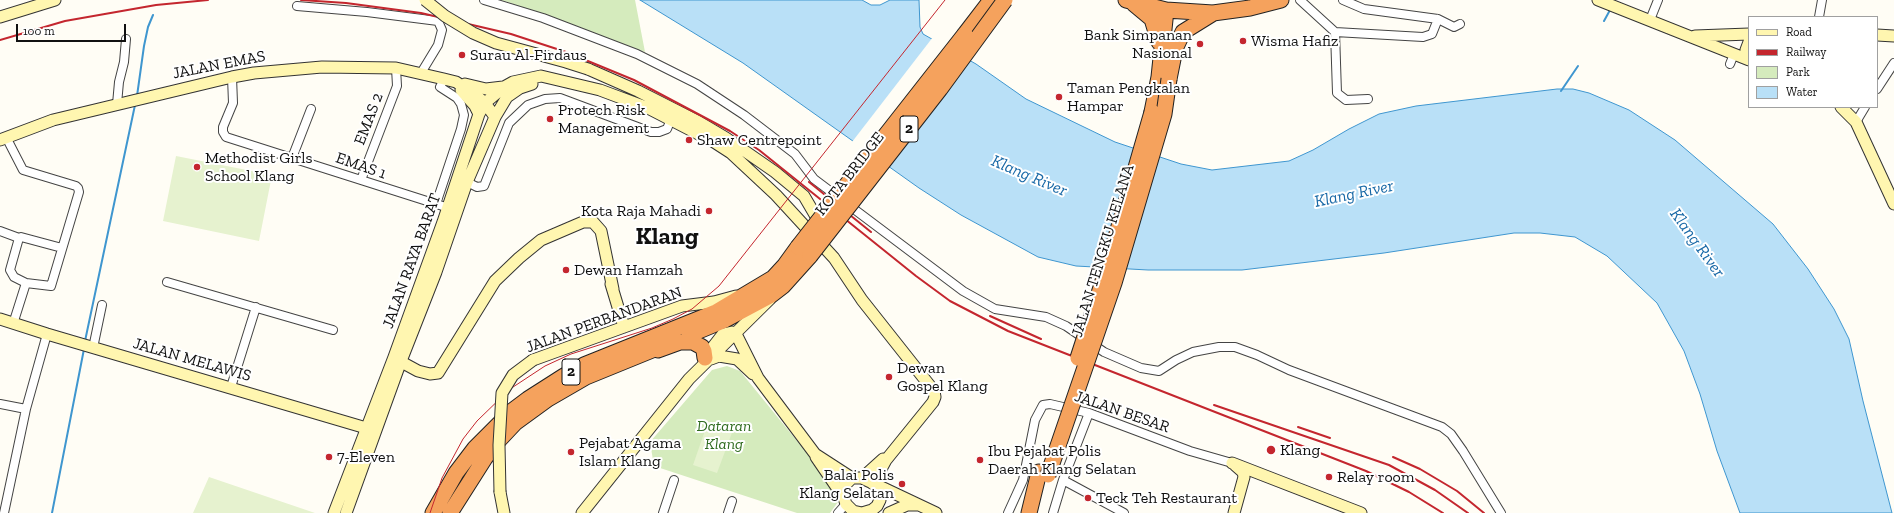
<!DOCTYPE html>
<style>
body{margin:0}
#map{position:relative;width:1894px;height:513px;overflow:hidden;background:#fffdf5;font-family:"Zilla Slab",serif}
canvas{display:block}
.legend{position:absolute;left:1748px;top:16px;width:130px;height:92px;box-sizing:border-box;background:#fff;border:1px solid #a0a0a0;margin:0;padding:5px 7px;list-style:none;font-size:12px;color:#111}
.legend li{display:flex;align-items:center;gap:8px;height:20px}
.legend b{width:20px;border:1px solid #a0a0a0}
.scale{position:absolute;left:16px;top:24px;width:110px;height:18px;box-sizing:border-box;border:2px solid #111;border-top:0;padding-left:5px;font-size:12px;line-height:14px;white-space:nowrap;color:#111;-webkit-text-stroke:3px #fff;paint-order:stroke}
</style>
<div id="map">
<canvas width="1894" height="513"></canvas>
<ul class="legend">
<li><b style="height:5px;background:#fff6b0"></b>Road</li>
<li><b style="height:5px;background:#c4262e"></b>Railway</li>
<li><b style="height:11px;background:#d5ebbd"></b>Park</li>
<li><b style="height:11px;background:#b9e0f7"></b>Water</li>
</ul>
<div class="scale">100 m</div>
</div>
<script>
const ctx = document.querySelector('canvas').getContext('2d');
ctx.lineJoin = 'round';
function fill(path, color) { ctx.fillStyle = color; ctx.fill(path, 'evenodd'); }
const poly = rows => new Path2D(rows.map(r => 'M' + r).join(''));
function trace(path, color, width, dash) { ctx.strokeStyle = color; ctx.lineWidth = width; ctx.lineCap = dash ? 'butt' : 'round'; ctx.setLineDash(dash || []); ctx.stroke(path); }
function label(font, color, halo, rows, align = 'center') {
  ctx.font = font + ' "Zilla Slab",serif'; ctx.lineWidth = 4; ctx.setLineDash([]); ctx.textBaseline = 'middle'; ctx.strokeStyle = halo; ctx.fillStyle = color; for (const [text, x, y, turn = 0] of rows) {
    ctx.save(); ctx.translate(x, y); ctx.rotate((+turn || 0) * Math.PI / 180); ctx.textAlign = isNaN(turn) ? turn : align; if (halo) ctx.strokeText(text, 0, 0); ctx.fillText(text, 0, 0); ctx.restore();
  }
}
const green = poly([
 [500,0,635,0,645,52,508,2],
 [727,366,740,371,824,474,838,502,830,513,797,513,654,466,650,442,712,370]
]);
const pitch = poly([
 [176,156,272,175,259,241,163,221],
 [708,422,733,430,717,473,693,465],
 [209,477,315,513,193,513]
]);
const water = poly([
 [640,0,862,0,871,5,880,5,890,0,919,0,920,27,923,34,976,64,1026,99,1115,142,1181,164,1212,170,1289,161,1313,150,1349,129,1379,114,1416,106,1557,89,1573,89,1589,93,1629,110,1675,140,1773,224,1808,269,1834,309,1849,339,1863,401,1892,513,1740,513,1717,451,1700,394,1684,351,1657,303,1607,256,1575,237,1540,233,1514,233,1384,253,1242,270,1148,270,1076,266,1038,257,961,215,919,188,743,63,640,0]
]);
const pier = poly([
 [933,37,969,58,886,167,852,142]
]);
const stream = poly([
 [1604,21,1610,10],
 [1561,91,1578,66],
 [137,96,144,46,148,27,153,15],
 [85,341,135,105],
 [52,513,84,349]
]);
const street = poly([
 [484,0,543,18,637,54,697,84,744,115,795,154,814,179,963,291,995,309,1046,317,1066,326,1104,352,1141,368,1159,371,1176,360,1193,352,1219,347,1235,347,1257,355,1289,370,1442,427,1451,434,1463,451,1501,513],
 [1300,0,1335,32,1423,37,1432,34,1438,19],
 [1343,0,1364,9,1438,19,1454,27,1460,24],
 [297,6,367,12,438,21,442,30,438,45,421,73],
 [1819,17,1822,0],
 [1650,20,1658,0],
 [1335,32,1337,93,1346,100,1368,99],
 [1730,64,1734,54],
 [232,77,233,103,223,127,223,132,226,137,452,209],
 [1877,89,1894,63],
 [117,104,119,82,124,62,126,39],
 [1856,122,1865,107],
 [6,137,23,170,76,186,78,188,79,192,51,286,26,283,14,277,10,270,19,238],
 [292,158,311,109],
 [361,180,397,86,396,68],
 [467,182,477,187,484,186,509,123,528,105,545,99,560,98,651,132,659,132,667,129,671,119],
 [436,204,461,129,464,115,461,104,457,98,440,87,444,79],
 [0,231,19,238,21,237,62,248],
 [167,282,333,330],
 [13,324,26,283],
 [93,348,102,305],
 [231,387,256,307],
 [0,404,26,409],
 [1063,480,1124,513],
 [4,513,26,409,47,334],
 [663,513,674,480],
 [728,513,732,501],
 [838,513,846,504],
 [1008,513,1023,480,1035,420,1043,405,1050,404,1089,413,1190,451,1232,463],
 [1053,513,1063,480,1089,413]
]);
const secondary = poly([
 [1598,0,1749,60],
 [0,17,55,0],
 [1877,35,1894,36],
 [1695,36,1749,34],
 [1747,59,1746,50,1749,42],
 [588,69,638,91,699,122,726,138,775,172,804,196,821,225],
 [465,84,486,89,503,87],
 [461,90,475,106,479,114],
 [1841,107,1856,122,1894,204],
 [0,140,53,120,232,77,254,73,322,67,396,68,444,79,456,82,473,93,485,103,495,117],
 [611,284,624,327],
 [0,319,47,334,373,430],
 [709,352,723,334,732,332,736,334,758,378,815,454,852,478],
 [394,358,418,371,430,374,438,373,495,281,519,258,541,240,583,222,593,222,601,231,613,289],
 [711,359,719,356,737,359,753,374],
 [533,360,682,306,714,302,736,296],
 [816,457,844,498],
 [1232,463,1361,513],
 [862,478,883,459],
 [881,487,880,500,877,506,872,510,862,513,853,511,846,504,844,498,844,486,852,478,862,478,936,513],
 [500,492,504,513],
 [334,513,394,357,443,222,479,114,485,103,504,87,513,82,541,76,600,90,648,108,714,142,731,153,776,195,834,258,862,300,934,391,935,397,933,402,886,460,873,484],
 [346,513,401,361,436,272,467,182,495,117,507,97,520,88,532,84],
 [582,513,689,379,770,299],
 [889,513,907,505,919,505],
 [1234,513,1244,477,1243,472,1235,465]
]);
const highway = poly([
 [1126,0,1166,10,1213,13,1250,8,1281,0],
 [1134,4,1152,19,1159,42],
 [965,34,991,0],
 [1169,79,1175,49,1183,32,1212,14],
 [1152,112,1159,77,1166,10],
 [689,335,725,320,770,296,783,286,810,256],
 [658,350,680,342,693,342,702,347,704,351,705,358],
 [433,513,456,473,475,448,512,411,528,399,564,376,584,365,716,312,773,278,785,265,798,247],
 [450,513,485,458,499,440,515,423,548,399,586,377,667,344],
 [1029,513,1039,472]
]);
const tram = poly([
 [430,513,442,478,463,439,477,421,510,389,545,366,571,354,652,328,673,319,692,309,719,286,945,0]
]);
const rail = poly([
 [301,0,346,3,421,13,511,34,566,52,634,80,730,131,759,150,916,276,950,301,1008,331,1366,471,1409,492,1443,513],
 [0,40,65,21,156,5,208,0],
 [809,182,871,232],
 [990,316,1041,339],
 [1214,405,1389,465,1435,490,1468,513],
 [1298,427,1330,438],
 [1393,457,1420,469,1457,491,1484,513]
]);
const secondaryBridge = poly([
 [425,0,445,16,473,33,496,43,566,62,588,69],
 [500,492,499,445,502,393,513,375,533,360]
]);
const highwayBridge = poly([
 [798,247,965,34],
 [810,256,940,89,1005,0],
 [1078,358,1105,275,1152,112],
 [1048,475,1114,283,1164,114,1169,79]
]);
const markers = [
 [1243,41,4,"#c4262e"],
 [1200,44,4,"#c4262e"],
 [462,55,4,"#c4262e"],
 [1059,97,4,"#c4262e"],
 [550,119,4,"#c4262e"],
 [689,140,4,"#c4262e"],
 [197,167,4,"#c4262e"],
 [709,211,4,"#c4262e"],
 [566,270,4,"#c4262e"],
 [889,377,4,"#c4262e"],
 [1271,450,5,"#c4262e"],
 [571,452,4,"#c4262e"],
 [329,457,4,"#c4262e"],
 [980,460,4,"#c4262e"],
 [1329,477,4,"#c4262e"],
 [902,484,4,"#c4262e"],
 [1088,498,4,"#c4262e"]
];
const shields = [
 [909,129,18],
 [571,372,18]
];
const shieldNames = [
 ["2",909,129],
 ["2",571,372]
];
const poiNames = [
 ["Bank Simpanan",1192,35,"right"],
 ["Nasional",1192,53,"right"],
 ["Wisma Hafiz",1251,41],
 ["Surau Al-Firdaus",470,55],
 ["Taman Pengkalan",1067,88],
 ["Hampar",1067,106],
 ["Protech Risk",558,110],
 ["Management",558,128],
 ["Shaw Centrepoint",697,140],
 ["Methodist Girls",205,158],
 ["School Klang",205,176],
 ["Kota Raja Mahadi",701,211,"right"],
 ["Dewan Hamzah",574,270],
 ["Dewan",897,368],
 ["Gospel Klang",897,386],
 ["Pejabat Agama",579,443],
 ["Islam Klang",579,461],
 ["Klang",1280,450],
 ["Ibu Pejabat Polis",988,451],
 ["Daerah Klang Selatan",988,469],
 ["7-Eleven",337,457],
 ["Balai Polis",894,475,"right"],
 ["Klang Selatan",894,493,"right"],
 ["Relay room",1337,477],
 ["Teck Teh Restaurant",1096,498]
];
const streetNames = [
 ["JALAN EMAS",219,65,-11],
 ["EMAS 2",369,119,-69],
 ["EMAS 1",361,166,19],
 ["KOTA BRIDGE",850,174,-52],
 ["JALAN TENGKU KELANA",1103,251,-73],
 ["JALAN RAYA BARAT",412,261,-70],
 ["JALAN PERBANDARAN",604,320,-20],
 ["JALAN MELAWIS",192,360,16],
 ["JALAN BESAR",1122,412,19]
];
const parkNames = [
 ["Dataran",724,426],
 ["Klang",724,444]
];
const waterNames = [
 ["Klang River",1029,176,23],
 ["Klang River",1354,194,-12],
 ["Klang River",1697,243,54]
];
const townNames = [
 ["Klang",667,237]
];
fill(green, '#d5ebbd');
fill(pitch, '#e6f2cf');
fill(water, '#b9e0f7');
trace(water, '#3f96cf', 1);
fill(pier, '#fffdf5');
trace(stream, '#3f96cf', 2);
trace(street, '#444', 10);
trace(secondary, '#333', 13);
trace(highway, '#222', 17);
trace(street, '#fff', 8);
trace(secondary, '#fff6b0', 11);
trace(highway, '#f5a25d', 15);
trace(tram, '#c4262e', 1);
trace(rail, '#c4262e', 2);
trace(secondaryBridge, '#333', 13, []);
trace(highwayBridge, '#222', 17, []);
trace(secondaryBridge, '#fff6b0', 11);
trace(highwayBridge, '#f5a25d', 15);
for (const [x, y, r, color] of markers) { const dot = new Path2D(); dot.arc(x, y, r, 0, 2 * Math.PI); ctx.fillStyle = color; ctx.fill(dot); trace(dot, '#fff', 1.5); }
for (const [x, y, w] of shields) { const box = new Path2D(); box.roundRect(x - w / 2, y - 13, w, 26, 3); ctx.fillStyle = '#fff'; ctx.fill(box); trace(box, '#111', 1); }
label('bold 15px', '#111', null, shieldNames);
label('16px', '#111', '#fff', poiNames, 'left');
label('16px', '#111', '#fff', streetNames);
label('italic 16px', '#2f6b1f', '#fff', parkNames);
label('italic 17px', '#1768a6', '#fff', waterNames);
label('bold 24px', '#111', '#fff', townNames);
</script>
